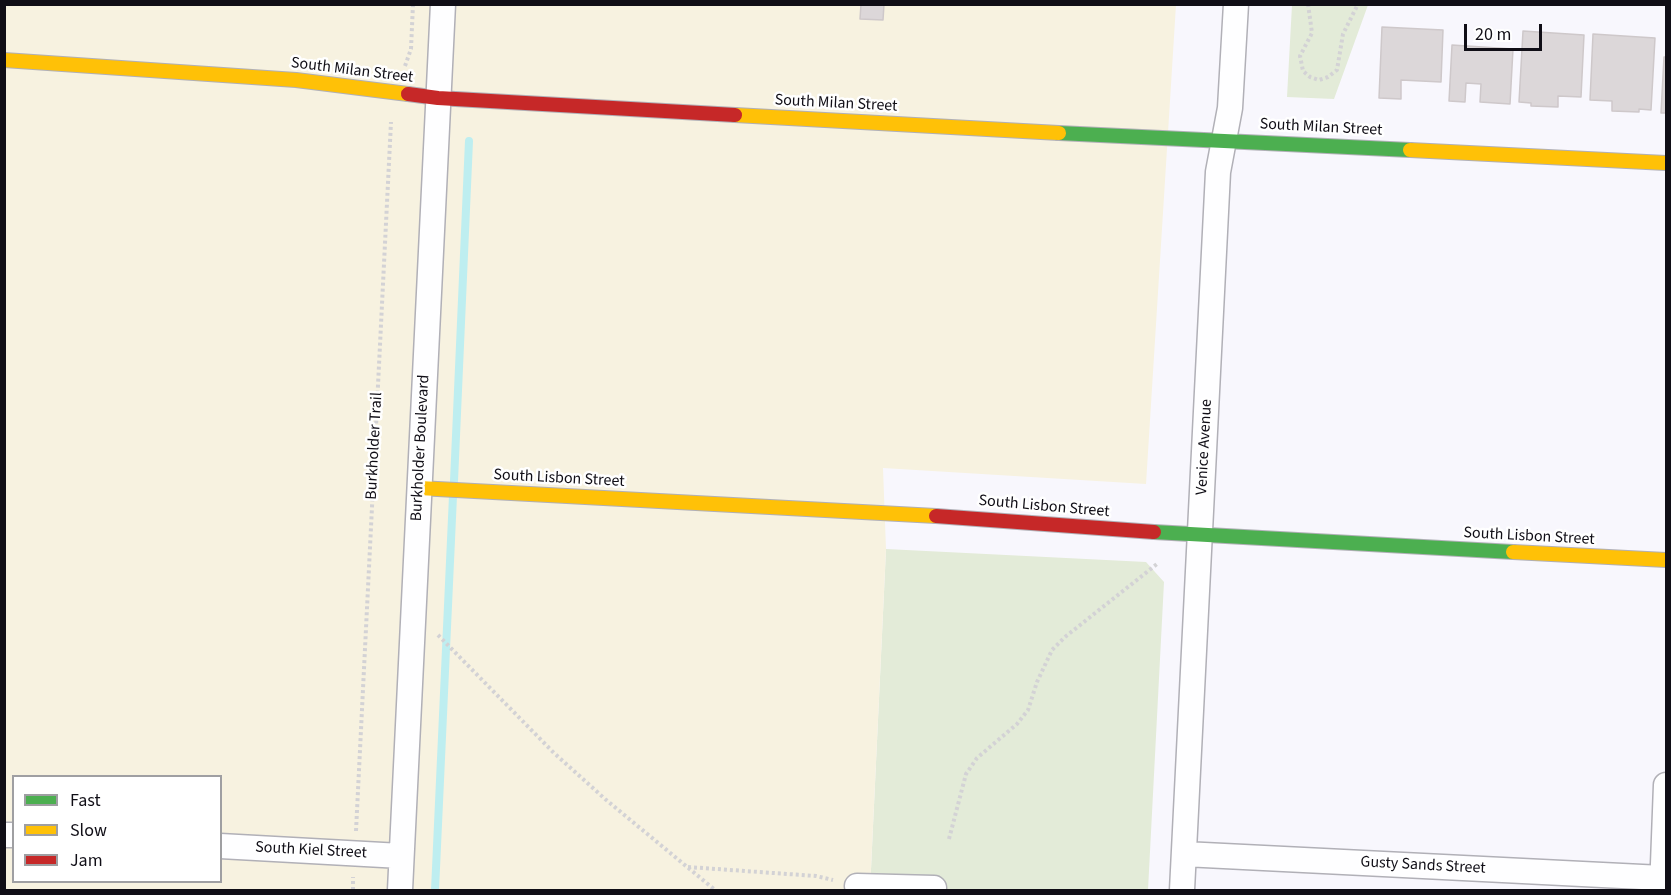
<!DOCTYPE html>
<style>
body{margin:0}
#map{position:relative;width:1671px;height:895px;overflow:hidden;background:#f8f7fd;font-family:"Source Sans 3",sans-serif}
canvas{display:block}
.frame{position:absolute;inset:0;border:6px solid #100e16;pointer-events:none}
.legend{position:absolute;left:12px;top:775px;width:210px;height:108px;box-sizing:border-box;background:#fff;border:2px solid #9f9fa2;margin:0;padding:8px 10px;list-style:none;font-size:18px;color:#100e16}
.legend li{display:flex;align-items:center;gap:12px;height:30px}
.legend b{width:30px;border:2px solid #9f9fa2}
.scale{position:absolute;left:1464px;top:24px;width:78px;height:27px;box-sizing:border-box;border:3px solid #100e16;border-top:0;padding-left:8px;font-size:18px;line-height:21px;white-space:nowrap;color:#100e16;-webkit-text-stroke:4px #fff;paint-order:stroke}
</style>
<div id="map">
<canvas width="1671" height="895"></canvas>
<div class="frame"></div>
<ul class="legend">
<li><b style="height:8px;background:#4caf50"></b>Fast</li>
<li><b style="height:8px;background:#ffc107"></b>Slow</li>
<li><b style="height:8px;background:#c62828"></b>Jam</li>
</ul>
<div class="scale">20 m</div>
</div>
<script>
const ctx = document.querySelector('canvas').getContext('2d');
ctx.lineJoin = 'round';
function fill(path, color) { ctx.fillStyle = color; ctx.fill(path, 'evenodd'); }
const poly = rows => new Path2D(rows.map(r => 'M' + r).join(''));
function trace(path, color, width, dash) { ctx.strokeStyle = color; ctx.lineWidth = width; ctx.lineCap = dash ? 'butt' : 'round'; ctx.setLineDash(dash || []); ctx.stroke(path); }
function label(font, color, halo, rows, align = 'center') {
  ctx.font = font + ' "Source Sans 3",sans-serif'; ctx.lineWidth = 5; ctx.setLineDash([]); ctx.textBaseline = 'middle'; ctx.strokeStyle = halo; ctx.fillStyle = color; for (const [text, x, y, turn = 0] of rows) {
    ctx.save(); ctx.translate(x, y); ctx.rotate((+turn || 0) * Math.PI / 180); ctx.textAlign = isNaN(turn) ? turn : align; if (halo) ctx.strokeText(text, 0, 0); ctx.fillText(text, 0, 0); ctx.restore();
  }
}
const green = poly([
 [1292,5,1368,5,1334,99,1287,97],
 [886,549,1146,562,1164,582,1148,890,870,890]
]);
const sand = poly([
 [5,5,1176,5,1146,484,883,468,886,549,870,890,5,890],
 [14,776,220,776,220,882,14,882]
]);
const stream = poly([
 [454,481,469,141],
 [435,890,453,496]
]);
const building = poly([
 [861,4,884,4,883,20,860,19,861,4],
 [1382,27,1443,30,1441,82,1401,80,1401,99,1379,98,1382,27],
 [1523,31,1584,35,1581,97,1558,96,1558,107,1531,106,1531,103,1519,102,1523,31],
 [1593,34,1655,38,1651,110,1639,109,1639,112,1612,111,1612,101,1590,100,1593,34],
 [1452,45,1513,49,1510,104,1480,102,1481,84,1466,83,1465,102,1449,101,1452,45],
 [1664,57,1666,57,1666,113,1661,113,1664,57]
]);
const path = poly([
 [1308,4,1312,33,1300,56,1303,71,1310,77,1319,80,1328,77,1337,70,1343,34,1358,4],
 [405,66,411,49,413,4],
 [438,635,553,752,605,799,715,890],
 [356,831,391,122],
 [949,839,966,774,977,758,1017,724,1028,710,1037,682,1052,650,1065,637,1157,564],
 [688,867,816,876,833,880],
 [353,890,353,877]
]);
const street = poly([
 [4,835,14,835],
 [220,846,401,856],
 [1184,854,1662,878],
 [857,886,934,888],
 [400,890,443,4],
 [1182,890,1218,172,1230,108,1236,4],
 [1662,890,1666,785]
]);
const fast = poly([
 [1059,133,1410,150],
 [1154,532,1513,552]
]);
const slow = poly([
 [4,60,296,80,408,94],
 [735,115,1059,133],
 [1410,150,1666,163],
 [419,488,936,516],
 [1513,552,1666,560]
]);
const jam = poly([
 [408,94,438,98,735,115],
 [936,516,1154,532]
]);
const streetNames = [
 ["South Milan Street",352,71,7],
 ["South Milan Street",836,104,3],
 ["South Milan Street",1321,128,3],
 ["Burkholder Trail",375,446,-87],
 ["Venice Avenue",1205,447,-87],
 ["Burkholder Boulevard",421,448,-87],
 ["South Lisbon Street",559,479,3],
 ["South Lisbon Street",1044,507,5],
 ["South Lisbon Street",1529,537,3],
 ["South Kiel Street",311,851,3],
 ["Gusty Sands Street",1423,866,3]
];
fill(green, '#e3ebd8');
fill(sand, '#f7f2e0');
trace(stream, '#beeef0', 8);
fill(building, '#dcd7d9');
trace(building, '#cec8ca', 1.5);
trace(street, '#b1b0b7', 27);
trace(fast, '#b1b0b7', 16);
trace(slow, '#b1b0b7', 16);
trace(jam, '#b1b0b7', 16);
trace(path, '#d3d2d5', 4, [3, 3]);
trace(street, '#fefeff', 24);
trace(fast, '#4caf50', 14);
trace(slow, '#ffc107', 14);
trace(jam, '#c62828', 14);
label('16px', '#100e16', '#fff', streetNames);
</script>
